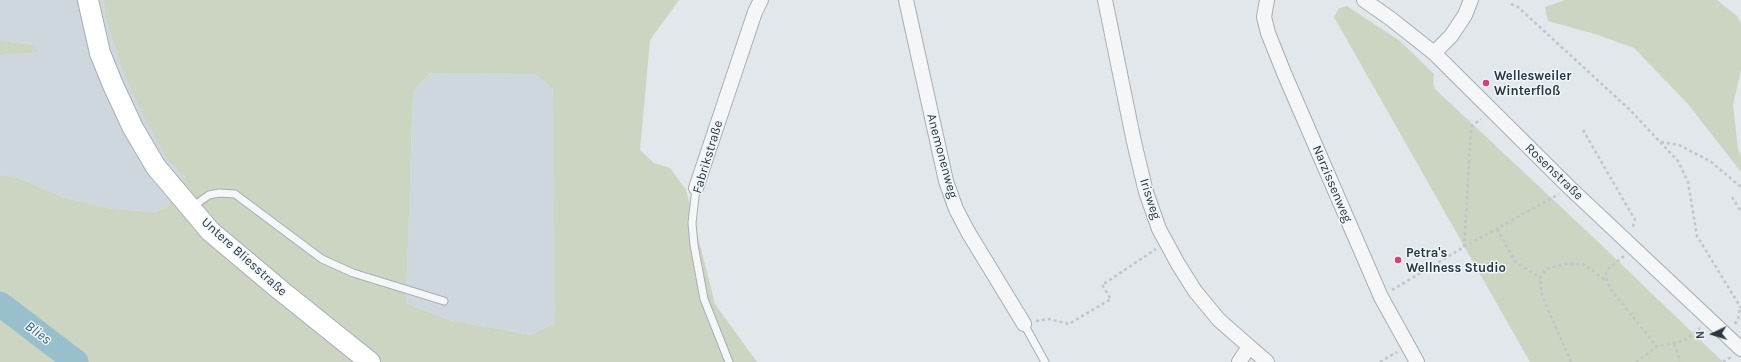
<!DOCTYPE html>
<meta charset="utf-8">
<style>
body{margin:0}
#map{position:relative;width:1741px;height:362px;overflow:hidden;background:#e1e7ea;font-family:Karla,sans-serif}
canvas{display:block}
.north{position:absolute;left:1693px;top:314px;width:40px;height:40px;-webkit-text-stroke:3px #f0f5f8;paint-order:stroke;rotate:266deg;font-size:11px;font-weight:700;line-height:16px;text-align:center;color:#283843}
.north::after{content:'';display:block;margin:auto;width:14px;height:18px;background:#283843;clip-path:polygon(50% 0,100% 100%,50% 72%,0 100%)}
</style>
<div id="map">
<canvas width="1741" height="362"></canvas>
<div class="north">N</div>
</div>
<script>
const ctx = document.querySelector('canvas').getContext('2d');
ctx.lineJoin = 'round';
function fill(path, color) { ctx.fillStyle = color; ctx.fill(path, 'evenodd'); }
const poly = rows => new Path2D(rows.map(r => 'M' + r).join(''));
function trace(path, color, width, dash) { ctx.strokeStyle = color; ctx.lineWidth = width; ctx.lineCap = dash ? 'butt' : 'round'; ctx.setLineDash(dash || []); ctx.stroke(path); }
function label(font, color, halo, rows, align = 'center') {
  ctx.font = font + ' Karla,sans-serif'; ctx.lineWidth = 3; ctx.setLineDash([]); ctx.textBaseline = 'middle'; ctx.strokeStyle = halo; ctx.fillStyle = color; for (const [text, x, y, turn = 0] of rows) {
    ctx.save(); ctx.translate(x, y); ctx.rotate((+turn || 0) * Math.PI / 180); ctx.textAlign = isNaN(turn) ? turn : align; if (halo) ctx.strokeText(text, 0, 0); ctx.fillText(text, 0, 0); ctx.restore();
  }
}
const built = poly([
 [0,0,104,0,105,15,170,163,185,177,167,207,155,212,112,209,65,198,18,178,0,175,0,55,32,53,33,45,0,41],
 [430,73,535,74,554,89,555,323,531,335,449,320,406,303,413,92]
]);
const green = poly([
 [104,0,679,0,650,40,640,150,654,163,670,168,686,190,715,304,757,362,0,362,0,175,18,178,65,198,112,209,155,212,167,207,185,177,170,163,143,115,122,68,105,15],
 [430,73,535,74,553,89,555,323,531,335,449,320,406,303,413,92],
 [1565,0,1717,0,1737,16,1741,23,1741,70,1733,105,1738,149,1741,156,1741,172,1688,104,1634,48,1598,35,1548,21,1545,7],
 [1347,6,1400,41,1434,74,1433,82,1435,89,1593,237,1723,362,1530,362,1334,17,1339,8],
 [0,41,34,45,38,51,33,53,0,55]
]);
const river = poly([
 [0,304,76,362]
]);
const path = poly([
 [1511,4,1518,7,1630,110,1678,161,1688,182,1697,236,1741,308],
 [1583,130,1635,220,1632,229],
 [1661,142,1679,145,1710,161,1741,187],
 [1732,197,1741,212],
 [1497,229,1515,261,1540,278],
 [1464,247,1471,131,1472,126,1481,119],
 [1624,256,1610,267,1606,273,1607,281,1612,291,1657,347],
 [1392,290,1464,247,1559,194],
 [1036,321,1049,319,1069,324,1111,299,1102,285,1156,249],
 [1735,324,1738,319,1740,307],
 [1674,344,1678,354,1679,362],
 [1380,362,1397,352],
 [1571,362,1542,296,1540,278,1546,269,1564,264,1583,264,1607,281],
 [1636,362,1657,347,1685,340,1700,328],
 [1723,362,1731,357]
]);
const service = poly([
 [696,188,692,223,694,245,704,299,729,362],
 [192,207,209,195,219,193,235,194,322,259,353,273,444,301],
 [1024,324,1045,362]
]);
const minor = poly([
 [906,0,946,181,956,209,968,232,1024,324],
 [1105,0,1134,142,1146,192,1159,229,1178,264,1195,291,1219,320,1267,362],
 [1267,0,1264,17,1268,33,1284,73,1381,297,1417,362],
 [1364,0,1391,19,1434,53,1570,188,1741,349],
 [1434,53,1451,36,1465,15,1471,0],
 [696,188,755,12,761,0],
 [1239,362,1249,347]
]);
const secondary = poly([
 [88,0,100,53,113,85,133,128,156,167,210,231,279,289,370,362]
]);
const markers = [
 [1486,83,4,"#d73e7a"],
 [1398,260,4,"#d73e7a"]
];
const poiNames = [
 ["Wellesweiler",1494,76],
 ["Winterfloß",1494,91],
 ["Petra's",1406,253],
 ["Wellness Studio",1406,268]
];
const streetNames = [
 ["Anemonenweg",942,156,75],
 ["Fabrikstraße",708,157,-73],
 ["Rosenstraße",1554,172,44],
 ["Narzissenweg",1332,184,67],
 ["Irisweg",1150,199,72],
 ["Untere Bliesstraße",244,257,42]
];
const waterNames = [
 ["Blies",38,333,37]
];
fill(built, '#ced7dd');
fill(green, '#cbd5c1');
trace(river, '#99bfcd', 25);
trace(service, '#a6afb5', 9);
trace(minor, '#a6afb5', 16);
trace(secondary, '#a6afb5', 22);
trace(path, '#bfc5c9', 2.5, [3, 3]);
trace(service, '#f4f6f8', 7);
trace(minor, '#f4f6f8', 14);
trace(secondary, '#fff', 20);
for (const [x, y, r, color] of markers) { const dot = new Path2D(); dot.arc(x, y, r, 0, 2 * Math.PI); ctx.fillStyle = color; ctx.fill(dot); trace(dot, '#f0f5f8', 1.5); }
label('bold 13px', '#283843', '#f0f5f8', poiNames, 'left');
label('13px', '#283843', '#f0f5f8', streetNames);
label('italic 14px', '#2f637a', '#f0f5f8', waterNames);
</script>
